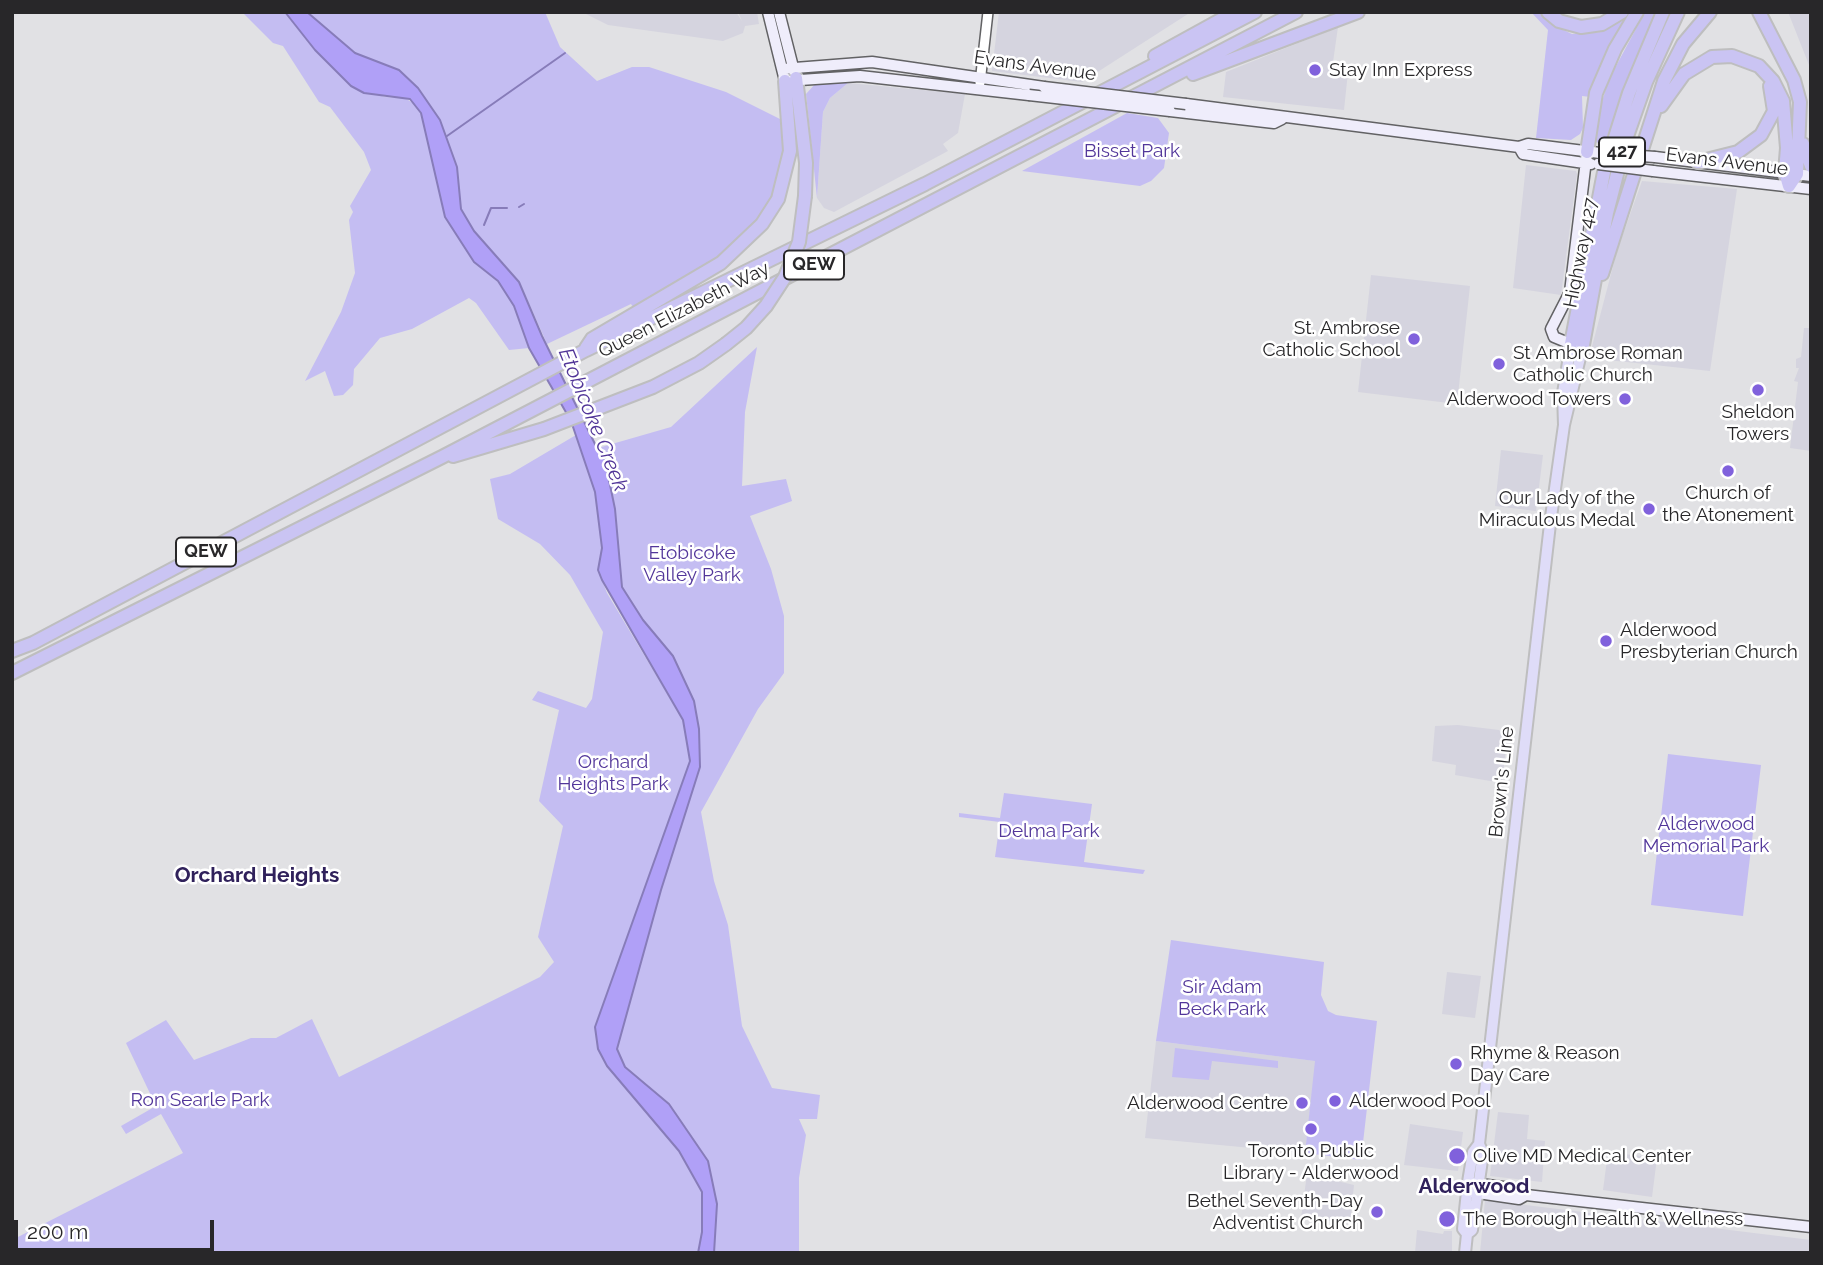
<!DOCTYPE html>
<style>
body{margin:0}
#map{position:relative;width:1823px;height:1265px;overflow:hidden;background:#e1e1e4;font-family:Raleway,sans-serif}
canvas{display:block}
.frame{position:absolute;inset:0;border:14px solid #282729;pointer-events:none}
.scale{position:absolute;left:14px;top:1220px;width:200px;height:32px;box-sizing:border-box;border:4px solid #282729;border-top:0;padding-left:9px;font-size:21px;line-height:24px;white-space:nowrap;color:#282729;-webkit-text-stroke:5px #fff;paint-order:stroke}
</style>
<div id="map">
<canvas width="1823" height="1265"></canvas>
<div class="frame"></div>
<div class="scale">200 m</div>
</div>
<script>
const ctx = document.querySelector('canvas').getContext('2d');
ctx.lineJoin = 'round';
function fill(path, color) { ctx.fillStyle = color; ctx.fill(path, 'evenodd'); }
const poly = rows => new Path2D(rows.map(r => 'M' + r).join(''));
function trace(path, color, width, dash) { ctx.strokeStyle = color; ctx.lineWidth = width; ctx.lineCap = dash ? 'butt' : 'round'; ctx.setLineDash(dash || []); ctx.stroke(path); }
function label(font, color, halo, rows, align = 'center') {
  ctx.font = font + ' Raleway,sans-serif'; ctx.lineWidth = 5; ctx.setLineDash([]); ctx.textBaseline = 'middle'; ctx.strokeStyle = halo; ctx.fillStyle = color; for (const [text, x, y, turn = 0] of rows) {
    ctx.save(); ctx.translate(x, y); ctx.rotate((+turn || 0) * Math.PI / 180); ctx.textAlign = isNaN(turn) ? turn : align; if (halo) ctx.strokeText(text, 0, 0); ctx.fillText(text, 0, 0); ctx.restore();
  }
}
const built = poly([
 [582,12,736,12,742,21,738,12,757,12,759,24,745,26,743,33,723,41,608,25],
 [999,12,1191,12,1082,82,992,71],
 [1788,12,1811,12,1811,70],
 [1338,27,1332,69,1348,72,1344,110,1223,97,1226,72],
 [848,83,965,94,958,133,943,144,948,151,834,212,824,208,817,198,823,112,830,98],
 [1526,165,1576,171,1577,174,1561,295,1513,288],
 [1642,181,1737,189,1710,371,1589,358,1617,251],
 [1371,275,1470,286,1457,404,1358,392],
 [1804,328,1811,328,1811,451,1790,448,1798,382,1794,381,1799,368,1796,368,1796,359,1801,357],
 [1501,450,1543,455,1536,511,1495,506],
 [1458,725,1499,730,1507,738,1502,783,1455,775,1456,765,1432,761,1435,726],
 [1447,972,1481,976,1475,1018,1442,1014],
 [1156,1041,1316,1061,1305,1153,1145,1138],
 [1498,1112,1529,1115,1527,1139,1545,1141,1542,1182,1490,1176],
 [1410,1124,1463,1132,1458,1171,1404,1165],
 [1608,1152,1657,1158,1652,1197,1603,1190],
 [1307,1174,1354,1185,1350,1223,1301,1218],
 [1485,1200,1811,1240,1811,1253,1480,1253],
 [1417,1230,1443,1234,1444,1231,1452,1231,1452,1253,1415,1253]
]);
const green = poly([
 [242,12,285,12,315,50,351,86,385,97,405,98,416,105,422,114,445,217,474,262,498,281,514,306,529,348,509,350,476,303,469,298,412,329,380,338,354,369,353,385,343,395,334,396,325,371,305,381,341,312,355,273,349,220,353,212,350,206,371,170,364,152,330,107,319,102,283,46,273,43],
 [307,12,545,12,560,47,597,81,632,67,649,67,726,92,782,120,783,155,770,201,759,220,734,246,636,312,631,304,547,344,519,281,474,231,461,209,457,168,440,120,418,88,390,66,355,53,339,42],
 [1531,12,1539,12,1551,24,1572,34,1602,32,1625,17,1628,20,1591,97,1582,96,1583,128,1580,134,1571,140,1536,138,1548,30],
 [1645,12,1657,12,1604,144,1591,141,1608,81],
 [816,83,848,83,830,98,823,112,817,198,806,94],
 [1127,113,1158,118,1169,133,1164,168,1151,181,1140,186,1022,171],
 [757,347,745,412,742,486,786,479,792,501,750,516,771,569,784,616,784,673,758,709,701,812,714,881,728,925,742,1026,772,1088,820,1095,817,1119,799,1119,806,1135,799,1178,799,1253,714,1253,717,1204,708,1161,669,1104,625,1067,617,1049,661,890,700,767,700,738,694,701,622,587,615,509,603,452,598,448,671,427],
 [576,435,595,492,602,548,598,570,607,593,683,720,690,761,595,1027,607,1066,679,1151,702,1192,702,1232,698,1253,12,1253,12,1240,183,1153,161,1114,126,1134,121,1126,156,1106,126,1043,166,1020,194,1060,251,1038,276,1038,312,1019,339,1077,540,977,554,962,538,937,563,826,539,801,559,710,532,700,538,691,586,708,592,699,603,632,570,575,540,544,498,519,490,479,510,474],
 [1668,754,1761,765,1743,916,1651,905],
 [1004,793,1092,804,1084,862,1145,870,1143,874,995,857,1000,822,959,817,959,813,1000,818],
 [1171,940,1324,962,1321,995,1328,1011,1336,1015,1377,1021,1361,1160,1305,1153,1315,1061,1156,1041],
 [1175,1048,1278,1061,1278,1068,1212,1061,1209,1080,1172,1077]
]);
const water = poly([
 [285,12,307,12,355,53,399,70,418,88,440,120,457,167,461,209,474,231,519,282,542,336,596,446,603,451,615,509,622,587,643,620,673,656,694,701,699,729,700,767,661,890,617,1049,625,1067,669,1104,708,1161,717,1204,714,1253,698,1253,702,1232,702,1192,679,1151,607,1066,598,1049,595,1027,690,761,683,720,602,580,598,570,602,548,595,492,571,421,529,348,514,306,498,281,474,262,445,217,421,113,410,99,364,93,351,86,315,50,285,12]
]);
const stream = poly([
 [447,136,565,53],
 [519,207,524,204],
 [484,225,491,208,507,208]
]);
const tertiary = poly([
 [980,83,988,12]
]);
const secondary = poly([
 [768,12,785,81,860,76,1029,95],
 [779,12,794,71],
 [782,69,872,62,1044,87],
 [1186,104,1519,147,1528,144,1600,153],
 [1170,111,1274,123,1282,119],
 [1519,147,1523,154,1591,164],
 [1655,157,1811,176],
 [1653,171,1811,189],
 [1571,344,1554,337,1551,329,1570,292,1587,152],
 [1472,1183,1519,1189,1526,1195,1811,1227],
 [1471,1192,1519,1199,1526,1195]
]);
const primary = poly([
 [1467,1234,1472,1230,1483,1153,1479,1144,1550,524,1564,425,1583,345,1571,344,1563,393,1564,425],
 [1465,1253,1467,1234,1463,1229,1468,1182,1473,1152,1479,1144]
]);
const motorway = poly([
 [1548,12,1559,21,1581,27,1602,24,1622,12],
 [1759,12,1794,80,1800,102,1797,174,1789,186],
 [1155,56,1235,12],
 [1193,74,1358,12],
 [796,78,806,163,805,196],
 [1661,106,1684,74,1712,57,1732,56,1759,66,1773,81,1783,101,1787,148,1785,172,1789,186],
 [1803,144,1811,166],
 [1587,152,1596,93,1615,49,1637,12],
 [1698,162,1738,152,1761,135,1774,111,1770,86],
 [1602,274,1664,81,1683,44,1710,12],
 [1571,344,1604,172,1629,93,1663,12],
 [1583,345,1607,213,1626,139,1646,82,1678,12],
 [586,348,592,339,721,263,762,224,778,199,790,151,785,81],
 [453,456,544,429,653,387,699,363,726,344],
 [12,651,33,643,586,350,925,184,1255,12],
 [12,673,442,457,1296,12]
]);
const secondaryBridge = poly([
 [1044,87,1186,104],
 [1029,95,1170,111],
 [1600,153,1655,157],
 [1598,164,1653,171]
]);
const motorwayBridge = poly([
 [726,344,746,328,766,306,785,277,799,242,805,196]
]);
const markers = [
 [1315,70,7,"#8061dc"],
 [1414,339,7,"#8061dc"],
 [1499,364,7,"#8061dc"],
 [1758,390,7,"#8061dc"],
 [1625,399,7,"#8061dc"],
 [1728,471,7,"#8061dc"],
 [1649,509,7,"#8061dc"],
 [1606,641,7,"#8061dc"],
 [1456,1064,7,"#8061dc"],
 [1335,1101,7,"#8061dc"],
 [1302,1103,7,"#8061dc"],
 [1311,1129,7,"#8061dc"],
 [1457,1156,9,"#8061dc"],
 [1377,1212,7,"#8061dc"],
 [1447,1219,9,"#8061dc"]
];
const shields = [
 [1622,152,46],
 [814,265,60],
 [206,552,60]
];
const shieldNames = [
 ["427",1622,152],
 ["QEW",814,265],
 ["QEW",206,552]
];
const streetNames = [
 ["Evans Avenue",1035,66,8],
 ["Evans Avenue",1727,162,7],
 ["Highway 427",1581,253,-79],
 ["Queen Elizabeth Way",684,310,-27],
 ["Brown's Line",1502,782,-84]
];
const poiNames = [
 ["Stay Inn Express",1329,70],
 ["St. Ambrose",1400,328,"right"],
 ["Catholic School",1400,350,"right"],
 ["St Ambrose Roman",1513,353],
 ["Catholic Church",1513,375],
 ["Alderwood Towers",1611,399,"right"],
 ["Sheldon",1758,412,"center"],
 ["Towers",1758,434,"center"],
 ["Church of",1728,493,"center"],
 ["the Atonement",1728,515,"center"],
 ["Our Lady of the",1635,498,"right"],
 ["Miraculous Medal",1635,520,"right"],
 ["Alderwood",1620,630],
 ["Presbyterian Church",1620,652],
 ["Rhyme & Reason",1470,1053],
 ["Day Care",1470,1075],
 ["Alderwood Pool",1349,1101],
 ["Alderwood Centre",1288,1103,"right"],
 ["Toronto Public",1311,1151,"center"],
 ["Library - Alderwood",1311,1173,"center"],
 ["Olive MD Medical Center",1473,1156],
 ["Bethel Seventh-Day",1363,1201,"right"],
 ["Adventist Church",1363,1223,"right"],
 ["The Borough Health & Wellness",1463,1219]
];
const parkNames = [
 ["Bisset Park",1132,151],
 ["Etobicoke",692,553],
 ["Valley Park",692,575],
 ["Orchard",613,762],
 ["Heights Park",613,784],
 ["Alderwood",1706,824],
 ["Memorial Park",1706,846],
 ["Delma Park",1049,831],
 ["Sir Adam",1222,987],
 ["Beck Park",1222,1009],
 ["Ron Searle Park",200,1100]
];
const waterNames = [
 ["Etobicoke Creek",593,420,68]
];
const neighbourhoodNames = [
 ["Orchard Heights",257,876],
 ["Alderwood",1474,1187]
];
fill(built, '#d5d4df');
fill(green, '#c4bdf2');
fill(water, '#b0a0f7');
trace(water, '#877cb9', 2);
trace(stream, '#877cb9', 2);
trace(tertiary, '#626264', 12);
trace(secondary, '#626264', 13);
trace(primary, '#bebebf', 14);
trace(motorway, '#bebebf', 16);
trace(tertiary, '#fff', 9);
trace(secondary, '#efedfb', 10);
trace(primary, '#dfdcf8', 10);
trace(motorway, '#cac4f3', 12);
trace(secondaryBridge, '#626264', 13, []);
trace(motorwayBridge, '#bebebf', 16, []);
trace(secondaryBridge, '#efedfb', 10);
trace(motorwayBridge, '#cac4f3', 12);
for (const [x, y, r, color] of markers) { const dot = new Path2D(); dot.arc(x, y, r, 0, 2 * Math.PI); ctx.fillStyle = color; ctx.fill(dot); trace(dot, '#fff', 2.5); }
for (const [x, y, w] of shields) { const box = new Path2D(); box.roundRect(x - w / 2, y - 14.5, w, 29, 5); ctx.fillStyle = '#fff'; ctx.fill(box); trace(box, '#282729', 2); }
label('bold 18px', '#282729', null, shieldNames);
label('19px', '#282729', '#fff', streetNames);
label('19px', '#282729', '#fff', poiNames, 'left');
label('19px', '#52369a', '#fff', parkNames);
label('italic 21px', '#513598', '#fff', waterNames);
label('bold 21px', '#30215b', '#fff', neighbourhoodNames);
</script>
